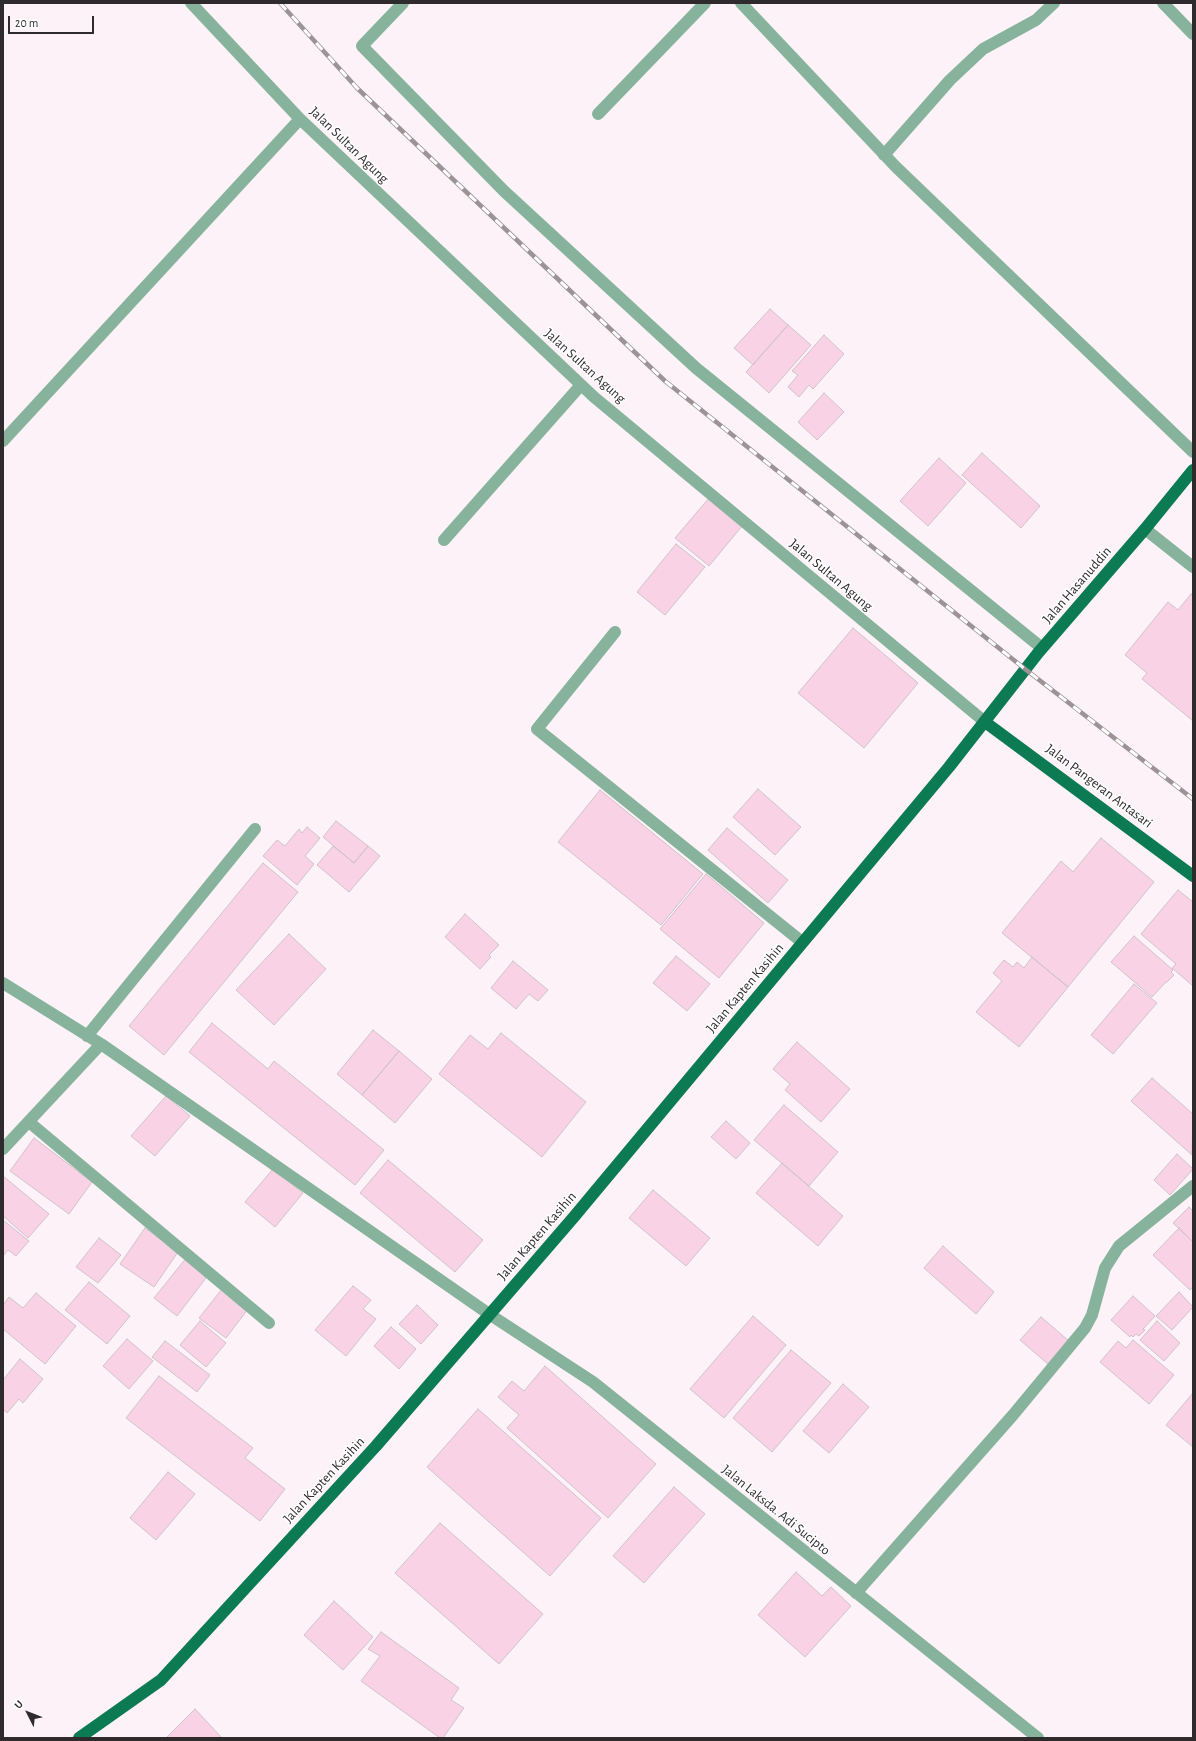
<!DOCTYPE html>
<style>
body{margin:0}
#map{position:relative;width:1196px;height:1741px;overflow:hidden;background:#fdf2f7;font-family:"Alegreya Sans",sans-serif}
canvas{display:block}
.frame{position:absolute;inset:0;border:4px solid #2f2a2c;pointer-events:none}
.north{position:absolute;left:8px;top:1693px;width:40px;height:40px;-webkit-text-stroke:3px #fff;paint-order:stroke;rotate:312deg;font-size:11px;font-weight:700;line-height:16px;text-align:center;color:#2f2a2c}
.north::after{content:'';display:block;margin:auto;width:14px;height:18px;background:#2f2a2c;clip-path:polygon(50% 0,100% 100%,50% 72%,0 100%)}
.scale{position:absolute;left:8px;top:16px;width:86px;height:18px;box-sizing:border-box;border:2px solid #2f2a2c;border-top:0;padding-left:5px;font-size:12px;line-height:14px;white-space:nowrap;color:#2f2a2c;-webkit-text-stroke:3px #fff;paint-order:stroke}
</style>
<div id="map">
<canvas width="1196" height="1741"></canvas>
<div class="frame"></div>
<div class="north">U</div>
<div class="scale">20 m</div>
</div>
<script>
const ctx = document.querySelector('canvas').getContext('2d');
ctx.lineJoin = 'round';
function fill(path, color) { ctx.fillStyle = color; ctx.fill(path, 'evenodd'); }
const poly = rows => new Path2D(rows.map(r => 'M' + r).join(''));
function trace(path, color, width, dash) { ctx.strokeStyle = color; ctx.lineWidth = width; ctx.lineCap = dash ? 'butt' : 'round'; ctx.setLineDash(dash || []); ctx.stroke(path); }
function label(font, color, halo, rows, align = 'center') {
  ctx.font = font + ' "Alegreya Sans",sans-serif'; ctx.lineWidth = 3; ctx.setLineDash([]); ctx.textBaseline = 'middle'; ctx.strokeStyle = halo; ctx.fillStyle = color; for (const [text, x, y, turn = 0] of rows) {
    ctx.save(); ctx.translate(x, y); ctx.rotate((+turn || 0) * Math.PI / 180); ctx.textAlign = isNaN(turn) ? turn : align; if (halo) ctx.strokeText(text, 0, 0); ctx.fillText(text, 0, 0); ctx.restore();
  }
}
const building = poly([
 [770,309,788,325,753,365,734,348,770,309],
 [788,325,811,345,769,393,746,372,788,325],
 [824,335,844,354,813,389,809,385,799,397,788,387,798,375,792,371,824,335],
 [824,393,844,412,817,440,798,422,824,393],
 [982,453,1040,506,1021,528,962,475,982,453],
 [939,458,966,483,928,526,900,501,939,458],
 [709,498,743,525,709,566,675,538,709,498],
 [676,544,705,567,665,615,637,592,676,544],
 [1191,594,1193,596,1193,721,1142,679,1147,673,1125,655,1168,602,1178,610,1191,594],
 [853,628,918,683,864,748,798,693,853,628],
 [758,789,801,827,775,855,733,817,758,789],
 [600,790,703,874,661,925,558,842,600,790],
 [336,821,368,846,354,863,323,837,336,821],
 [307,827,320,838,305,856,314,864,297,885,263,856,277,840,285,846,299,829,302,833,307,827],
 [727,828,788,880,768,903,708,850,727,828],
 [1101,838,1154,882,1068,987,1002,933,1061,861,1073,872,1101,838],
 [333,846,354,863,368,846,380,856,349,892,317,865,333,846],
 [263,863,298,892,164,1055,129,1026,263,863],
 [706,874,764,923,719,978,660,929,706,874],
 [1178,890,1193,902,1193,986,1172,968,1176,964,1141,934,1178,890],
 [465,914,499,945,489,955,491,957,480,969,445,937,465,914],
 [289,934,326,969,274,1025,236,990,289,934],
 [1134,936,1173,970,1171,972,1174,975,1167,982,1166,982,1152,997,1111,962,1134,936],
 [676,956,710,984,687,1011,653,983,676,956],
 [1032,957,1068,987,1019,1047,976,1012,1002,981,993,973,1004,960,1013,967,1017,962,1024,968,1032,957],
 [513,961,548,990,538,1001,529,994,516,1009,491,988,513,961],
 [1134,984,1157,1003,1113,1054,1091,1035,1134,984],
 [212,1023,268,1069,274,1061,384,1150,355,1185,189,1052,212,1023],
 [373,1030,399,1051,362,1095,337,1074,373,1030],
 [501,1033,586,1102,542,1157,439,1074,470,1035,488,1049,501,1033],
 [797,1042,850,1089,821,1122,785,1090,790,1084,773,1069,797,1042],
 [399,1051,432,1079,395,1123,362,1095,399,1051],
 [1152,1078,1193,1114,1192,1155,1131,1101,1152,1078],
 [166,1096,190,1116,155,1156,131,1136,166,1096],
 [784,1105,838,1152,809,1186,754,1140,784,1105],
 [726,1121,750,1143,736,1159,711,1137,726,1121],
 [34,1138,92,1182,69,1214,10,1171,34,1138],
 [1177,1154,1193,1169,1170,1195,1154,1180,1177,1154],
 [388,1160,483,1240,455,1272,360,1193,388,1160],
 [782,1163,843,1216,818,1246,756,1193,782,1163],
 [273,1169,303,1193,275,1227,245,1202,273,1169],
 [3,1176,49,1214,28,1238,3,1216,3,1176],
 [653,1190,710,1238,686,1266,629,1218,653,1190],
 [1189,1207,1193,1211,1193,1242,1173,1223,1189,1207],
 [3,1220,29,1241,16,1256,8,1250,4,1255,3,1254,3,1220],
 [145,1228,178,1252,154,1287,120,1264,145,1228],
 [1179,1228,1193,1242,1193,1287,1190,1290,1153,1255,1179,1228],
 [99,1238,121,1255,98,1283,76,1267,99,1238],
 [943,1246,994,1292,976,1314,924,1268,943,1246],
 [187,1257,209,1274,177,1316,154,1298,187,1257],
 [89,1282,130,1316,107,1344,65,1310,89,1282],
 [353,1286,371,1300,363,1309,376,1319,346,1356,315,1330,353,1286],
 [222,1289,248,1309,226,1338,199,1318,222,1289],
 [1179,1292,1193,1307,1172,1330,1156,1316,1179,1292],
 [36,1293,76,1326,45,1364,3,1329,3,1305,9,1297,23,1308,36,1293],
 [1133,1296,1155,1316,1143,1329,1145,1330,1139,1336,1136,1334,1133,1337,1131,1335,1130,1337,1111,1320,1133,1296],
 [417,1305,438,1325,421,1344,399,1324,417,1305],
 [753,1316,786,1345,724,1418,690,1389,753,1316],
 [1041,1317,1069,1341,1048,1364,1020,1340,1041,1317],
 [200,1321,226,1343,206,1367,180,1345,200,1321],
 [1157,1321,1180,1343,1164,1361,1140,1340,1157,1321],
 [391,1327,416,1349,399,1369,374,1346,391,1327],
 [127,1339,153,1361,129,1389,103,1366,127,1339],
 [1133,1340,1174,1375,1149,1404,1100,1362,1118,1341,1126,1348,1133,1340],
 [165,1341,210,1375,197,1392,152,1357,165,1341],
 [791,1350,831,1383,772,1452,733,1418,791,1350],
 [20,1359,43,1379,23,1403,19,1399,7,1413,3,1409,3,1380,20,1359],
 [545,1366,656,1464,608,1518,507,1428,519,1415,498,1397,512,1381,524,1391,545,1366],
 [159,1376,253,1448,245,1458,285,1489,260,1521,126,1418,159,1376],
 [843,1384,869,1407,829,1453,803,1431,843,1384],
 [1193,1393,1193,1447,1166,1425,1193,1393],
 [478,1409,601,1518,550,1576,427,1467,478,1409],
 [168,1472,195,1494,156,1540,130,1518,168,1472],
 [674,1487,705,1514,644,1583,613,1556,674,1487],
 [440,1523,543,1614,499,1664,395,1573,440,1523],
 [796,1572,822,1596,831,1587,851,1606,805,1657,758,1615,796,1572],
 [334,1601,373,1637,343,1670,304,1635,334,1601],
 [381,1632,459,1688,451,1700,464,1708,443,1738,440,1738,361,1681,380,1656,368,1649,381,1632],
 [195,1709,222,1738,166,1738,195,1709]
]);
const minor = poly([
 [191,3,300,119,594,397,985,722],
 [403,3,362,46,504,191,696,368,1042,648],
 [741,3,896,167,1193,452],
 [1163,3,1193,34],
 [598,114,705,3],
 [884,155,950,80,983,49,1036,20,1054,3],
 [3,441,300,119],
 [1145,529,1193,567],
 [444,540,581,385],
 [615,632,537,729,802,942],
 [3,983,101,1044,489,1314,593,1382,1038,1738],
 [87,1036,255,829],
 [29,1122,269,1323],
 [3,1149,101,1044],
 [856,1593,1013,1415,1085,1328,1092,1315,1105,1268,1119,1246,1193,1186]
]);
const major = poly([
 [985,722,1193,876],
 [79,1738,161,1680,376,1446,573,1218,949,767,1038,653,1145,529,1193,470]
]);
const rail = poly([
 [280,3,357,88,665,381,1025,669,1193,799]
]);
const streetNames = [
 ["Jalan Sultan Agung",349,145,44],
 ["Jalan Sultan Agung",585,366,42],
 ["Jalan Sultan Agung",831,575,40],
 ["Jalan Hasanuddin",1077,585,-49],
 ["Jalan Pangeran Antasari",1099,786,37],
 ["Jalan Kapten Kasihin",745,988,-50],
 ["Jalan Kapten Kasihin",537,1236,-49],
 ["Jalan Kapten Kasihin",324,1480,-47],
 ["Jalan Laksda. Adi Sucipto",776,1510,39]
];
fill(building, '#fad2e6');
trace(building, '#cec2c8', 1);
trace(minor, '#87b39c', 12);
trace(major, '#0c7a53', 12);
trace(rail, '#9b9396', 4.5);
trace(rail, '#fff', 3, [9]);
label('14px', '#2f2a2c', '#fff', streetNames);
</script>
